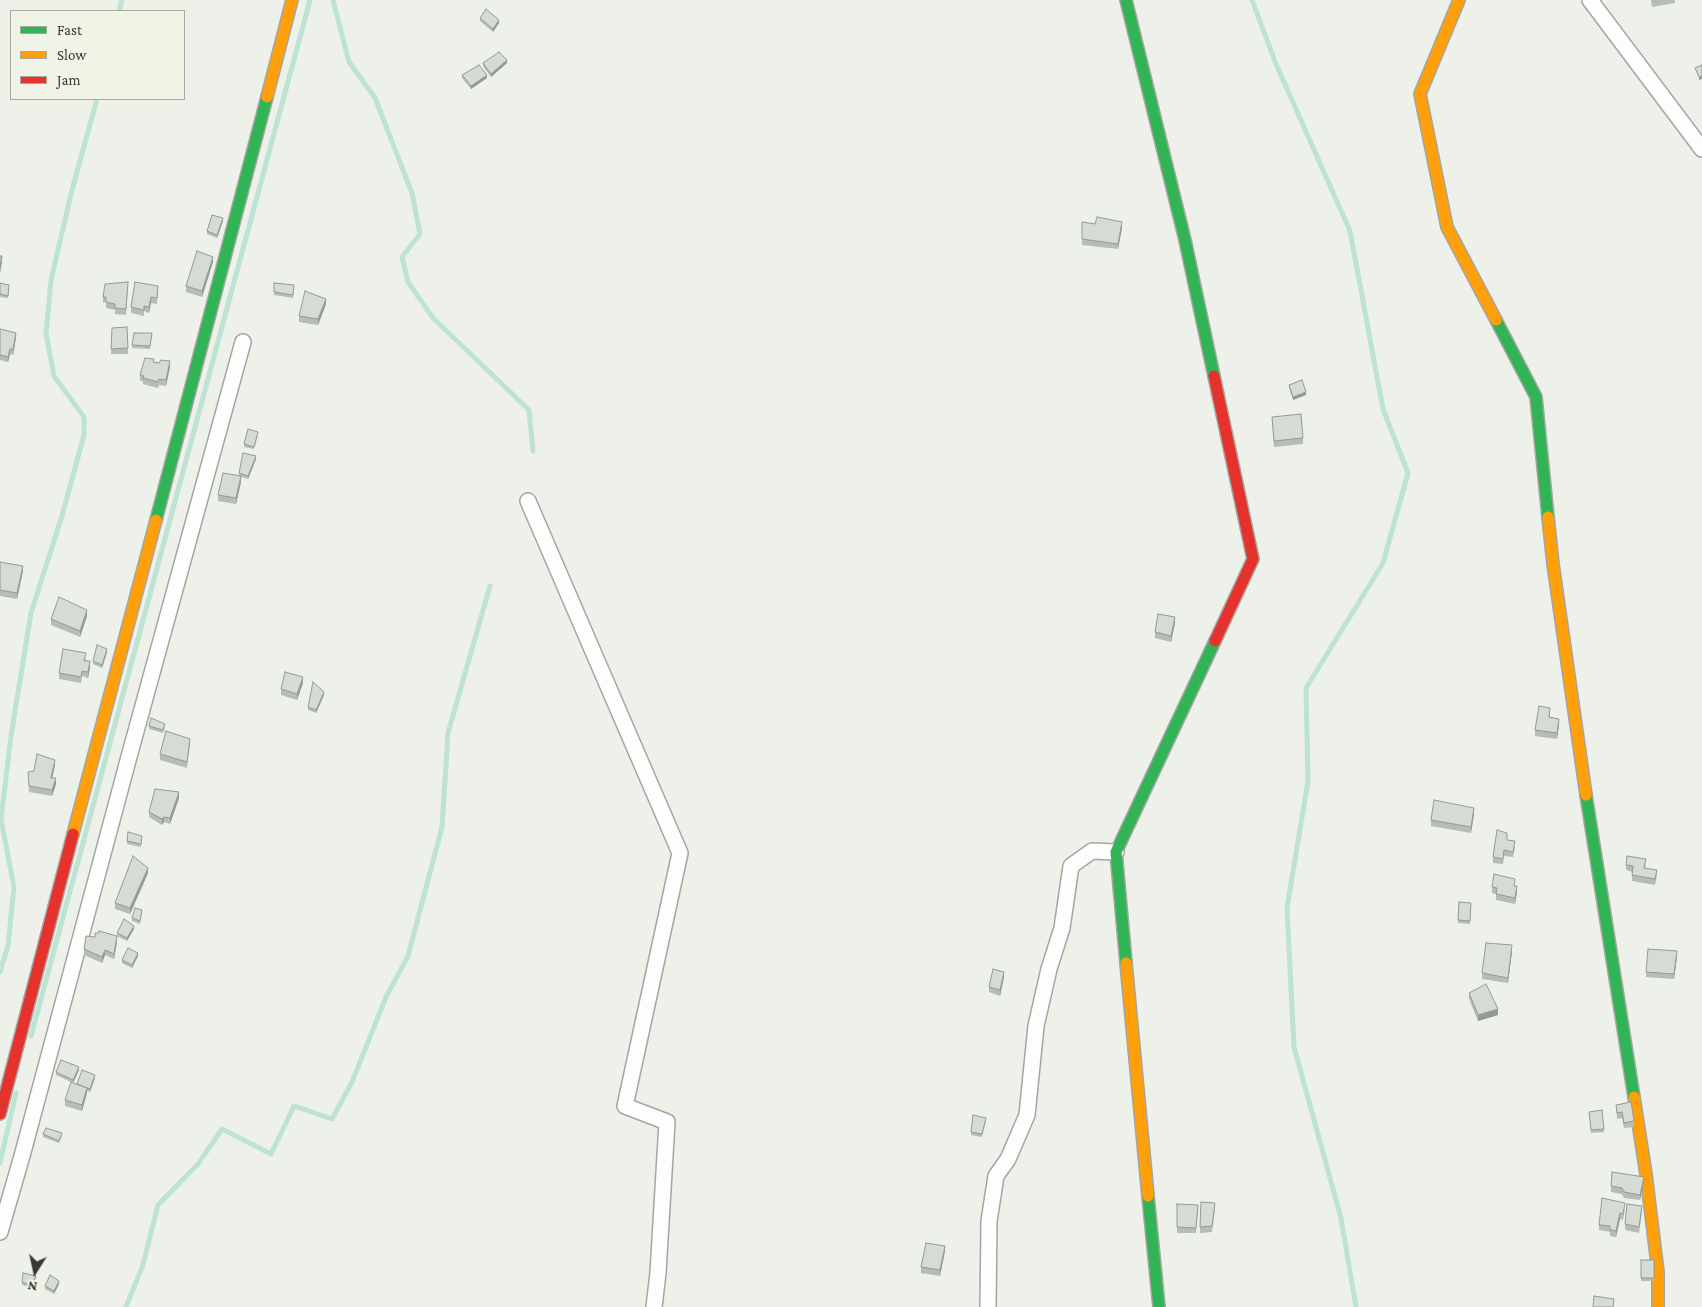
<!DOCTYPE html>
<style>
body{margin:0}
#map{position:relative;width:1702px;height:1307px;overflow:hidden;background:#eef0ea;font-family:"Crimson Pro",serif}
canvas{display:block}
.legend{position:absolute;left:10px;top:10px;width:175px;height:90px;box-sizing:border-box;background:#eff4e6;border:1px solid #a6aa9f;margin:0;padding:6px 9px;list-style:none;font-size:15px;color:#383a34}
.legend li{display:flex;align-items:center;gap:10px;height:25px}
.legend b{width:25px;border:1px solid #a6aa9f}
.north{position:absolute;left:10px;top:1247px;width:50px;height:50px;-webkit-text-stroke:4px #eff4e6;paint-order:stroke;rotate:190deg;font-size:14px;font-weight:700;line-height:20px;text-align:center;color:#383a34}
.north::after{content:'';display:block;margin:auto;width:18px;height:22px;background:#383a34;clip-path:polygon(50% 0,100% 100%,50% 72%,0 100%)}
</style>
<div id="map">
<canvas width="1702" height="1307"></canvas>
<ul class="legend">
<li><b style="height:6px;background:#30b455"></b>Fast</li>
<li><b style="height:6px;background:#ff9f0a"></b>Slow</li>
<li><b style="height:6px;background:#e5322d"></b>Jam</li>
</ul>
<div class="north">N</div>
</div>
<script>
const ctx = document.querySelector('canvas').getContext('2d');
ctx.lineJoin = 'round';
const poly = rows => new Path2D(rows.map(r => 'M' + r).join(''));
function trace(path, color, width, dash) { ctx.strokeStyle = color; ctx.lineWidth = width; ctx.lineCap = dash ? 'butt' : 'round'; ctx.setLineDash(dash || []); ctx.stroke(path); }
function fill(path, color) { ctx.fillStyle = color; ctx.fill(path, 'evenodd'); }
const stream = poly([
 [333,0,349,62,375,98,412,193,420,234,402,257,408,282,433,318,529,410,533,451],
 [1252,0,1276,64,1350,231,1383,409,1408,473,1383,563,1306,688,1308,781,1287,908,1294,1047,1341,1218,1356,1307],
 [119,11,122,0],
 [0,972,8,946,14,887,1,819,11,736,31,613,62,516,84,435,84,417,54,376,46,334,51,280,72,190,97,99],
 [31,1036,310,0],
 [0,1163,16,1093],
 [126,1307,143,1265,158,1205,198,1164,222,1129,271,1154,294,1106,332,1119,352,1082,386,997,408,956,442,827,448,733,490,586]
]);
const street = poly([
 [1590,0,1702,149],
 [528,501,680,853,625,1106,667,1122,658,1273,654,1307],
 [0,1232,22,1156,130,753,243,342],
 [988,1307,989,1221,996,1176,1008,1159,1027,1115,1036,1026,1049,969,1062,928,1071,866,1092,851,1116,852]
]);
const fast = poly([
 [1126,0,1185,240,1214,376],
 [1496,320,1536,397,1548,517],
 [156,520,267,97],
 [1586,795,1634,1097],
 [1126,963,1116,852,1215,641],
 [1148,1196,1159,1307]
]);
const slow = poly([
 [1459,0,1420,94,1447,227,1496,320],
 [267,97,292,0],
 [1548,517,1553,564,1586,795],
 [73,834,156,520],
 [1126,963,1148,1196],
 [1634,1097,1646,1174,1658,1272,1658,1307]
]);
const jam = poly([
 [1214,376,1253,559,1215,641],
 [0,1114,73,834]
]);
const wall = poly([
 [1651,0,1675,0,1675,3,1652,7],
 [480,18,499,23,493,32,480,21],
 [483,63,507,63,491,77,483,66],
 [462,75,487,78,471,89,462,78],
 [223,221,217,238,207,234,207,231],
 [1082,222,1122,228,1118,249,1082,245],
 [213,262,202,297,186,292,186,286],
 [0,283,9,288,8,298,0,297],
 [274,283,294,285,293,298,274,295],
 [128,288,126,315,115,314,115,310,106,308,106,302,103,303,103,297],
 [158,292,157,304,151,303,149,313,144,311,144,316,131,313,131,307],
 [326,304,318,325,299,322,299,316],
 [112,328,128,348,128,354,111,354],
 [0,329,16,338,13,355,10,354,8,362,0,360],
 [152,336,150,349,132,348,132,345],
 [154,362,170,367,166,386,159,385,158,388,143,384,143,381,140,381,140,375],
 [1289,385,1306,395,1293,400,1289,388],
 [1272,417,1303,438,1303,444,1274,447],
 [258,435,254,449,244,447,244,444],
 [256,459,248,479,241,477,241,482,236,504,218,501,218,495,239,476,239,473],
 [0,562,23,571,17,599,0,596],
 [87,616,80,637,51,625,51,619],
 [1175,623,1171,642,1155,638,1155,632],
 [107,652,102,668,93,664,93,661],
 [86,659,86,661,90,667,88,678,82,676,81,683,59,679,59,673],
 [303,683,297,700,281,695,281,689],
 [324,695,316,713,308,710,308,707],
 [1550,714,1550,718,1559,725,1557,739,1535,736,1535,730],
 [149,726,165,727,163,733,149,729],
 [190,744,187,768,160,760,160,754],
 [55,765,52,778,56,784,52,796,29,792,28,772],
 [179,798,170,824,164,822,162,825,149,817,149,812],
 [1474,814,1471,833,1431,826,1431,820],
 [128,832,142,839,141,847,127,844],
 [1507,840,1515,847,1513,857,1504,856,1503,864,1493,863,1493,857],
 [1626,865,1646,865,1645,868,1657,875,1655,885,1632,881,1632,872,1626,870],
 [148,873,130,914,115,909,115,903],
 [1515,886,1517,892,1515,904,1496,900,1496,894,1492,893,1492,887],
 [1459,902,1471,903,1470,924,1458,923],
 [142,912,140,924,132,921,132,918],
 [134,929,127,941,117,936,117,933],
 [117,942,114,959,105,955,102,963,84,955,84,949],
 [1512,951,1508,983,1482,979,1482,973],
 [138,956,132,968,122,963,122,960],
 [1677,957,1674,979,1646,977,1646,972],
 [1004,977,1000,996,989,992,989,987],
 [1469,993,1498,1015,1478,1021,1469,999],
 [79,1070,73,1083,56,1075,56,1072],
 [95,1078,90,1092,87,1091,87,1093,82,1111,65,1106,65,1100,77,1084],
 [1616,1105,1634,1121,1634,1127,1624,1128,1622,1118,1617,1119],
 [1589,1112,1604,1129,1604,1132,1591,1133],
 [973,1115,986,1121,982,1137,971,1135],
 [43,1134,62,1136,59,1143,43,1137],
 [1644,1183,1640,1200,1624,1198,1622,1194,1611,1192,1611,1186],
 [1177,1204,1198,1211,1196,1233,1177,1233],
 [1215,1209,1212,1232,1200,1233,1200,1227],
 [1625,1209,1623,1220,1620,1219,1616,1237,1610,1236,1610,1232,1599,1230,1599,1225],
 [1642,1212,1639,1233,1625,1230,1625,1224],
 [945,1251,940,1276,921,1273,921,1267],
 [1641,1260,1654,1260,1654,1281,1641,1281],
 [36,1278,32,1288,22,1285,22,1282],
 [59,1284,54,1294,45,1289,45,1286]
]);
const shadedWall = poly([
 [499,20,499,23,493,32,493,29],
 [507,60,507,63,491,77,491,74],
 [487,75,487,78,471,89,471,86],
 [1702,76,1702,79,1699,80,1699,77],
 [223,218,223,221,217,238,217,235],
 [1122,222,1122,228,1118,249,1118,244],
 [2,256,2,262,0,274,0,268],
 [213,257,213,262,202,297,202,291],
 [151,297,151,303,149,313,149,307],
 [326,299,326,304,318,325,318,319],
 [16,333,16,338,13,355,13,349],
 [10,349,10,354,8,362,8,357],
 [170,361,170,367,166,386,166,380],
 [1306,392,1306,395,1293,400,1293,397],
 [256,456,256,459,248,479,248,476],
 [241,476,241,482,236,504,236,498],
 [23,566,23,571,17,599,17,593],
 [87,610,87,616,80,637,80,631],
 [1175,617,1175,623,1171,642,1171,636],
 [107,649,107,652,102,668,102,665],
 [90,661,90,667,88,678,88,672],
 [303,677,303,683,297,700,297,694],
 [324,692,324,695,316,713,316,710],
 [1559,719,1559,725,1557,739,1557,733],
 [55,760,55,765,51,784,51,778],
 [56,778,56,784,52,796,52,790],
 [179,792,179,798,170,824,170,818],
 [1474,808,1474,814,1471,833,1471,827],
 [164,817,164,822,162,825,162,819],
 [148,868,148,873,130,914,130,908],
 [1517,886,1517,892,1515,904,1515,898],
 [134,926,134,929,127,941,127,938],
 [117,936,117,942,114,959,114,954],
 [1512,945,1512,951,1508,983,1508,978],
 [105,950,105,955,102,963,102,957],
 [1677,951,1677,957,1674,979,1674,974],
 [138,953,138,956,132,968,132,965],
 [1004,972,1004,977,1000,996,1000,990],
 [1498,1009,1498,1015,1478,1021,1478,1015],
 [79,1067,79,1070,73,1083,73,1080],
 [95,1075,95,1078,90,1092,90,1089],
 [87,1088,87,1093,82,1111,82,1105],
 [1644,1177,1644,1183,1640,1200,1640,1195],
 [1620,1213,1620,1219,1616,1237,1616,1231],
 [945,1246,945,1251,940,1276,940,1270],
 [59,1281,59,1284,54,1294,54,1291]
]);
const building = poly([
 [486,9,499,20,493,29,480,18,486,9],
 [499,52,507,60,491,74,483,63,499,52],
 [479,65,487,75,471,86,462,75,479,65],
 [1702,65,1702,76,1699,77,1695,68,1702,65],
 [212,215,223,218,217,235,207,231,212,215],
 [1097,217,1122,222,1118,244,1082,239,1082,222,1095,224,1097,217],
 [197,251,213,257,202,291,186,286,197,251],
 [0,256,2,256,0,268,0,256],
 [128,282,126,309,115,308,115,304,106,302,106,297,103,297,105,284,128,282],
 [135,282,158,286,157,298,151,297,149,307,144,306,144,310,131,307,135,282],
 [0,283,9,285,8,296,0,294,0,283],
 [274,283,294,285,293,295,274,292,274,283],
 [305,291,326,299,318,319,299,316,305,291],
 [127,327,128,348,111,349,112,328,127,327],
 [0,329,16,333,13,349,10,349,8,357,0,355,0,329],
 [134,333,152,333,150,346,132,345,134,333],
 [145,358,154,359,153,362,159,363,161,360,170,361,166,380,159,379,158,382,143,378,144,376,140,375,145,358],
 [1302,380,1306,392,1293,397,1289,385,1302,380],
 [1301,414,1303,438,1274,441,1272,417,1301,414],
 [248,429,258,432,254,447,244,444,248,429],
 [243,453,256,456,248,476,239,473,243,453],
 [223,473,241,476,236,498,218,495,223,473],
 [0,562,23,566,17,593,0,590,0,562],
 [59,597,87,610,80,631,51,619,59,597],
 [1158,614,1175,617,1171,636,1155,632,1158,614],
 [97,645,107,649,102,665,93,661,97,645],
 [63,649,86,653,84,661,90,661,88,672,82,671,81,677,59,673,63,649],
 [285,672,303,677,297,694,281,689,285,672],
 [313,682,324,692,316,710,308,707,313,682],
 [1539,706,1550,708,1549,717,1559,719,1557,733,1535,730,1539,706],
 [151,718,165,724,163,730,149,726,151,718],
 [166,731,190,739,187,762,160,754,166,731],
 [37,754,55,760,51,778,56,778,52,790,29,786,28,772,34,771,37,754],
 [155,789,179,792,170,818,164,817,162,819,149,812,155,789],
 [1434,800,1474,808,1471,827,1431,820,1434,800],
 [1497,830,1507,833,1507,840,1515,841,1513,852,1504,850,1503,859,1493,857,1497,830],
 [128,832,142,836,141,844,127,841,128,832],
 [133,856,148,868,130,908,115,903,133,856],
 [1627,856,1646,859,1644,868,1657,870,1655,879,1632,875,1633,866,1626,865,1627,856],
 [1494,874,1515,879,1514,886,1517,886,1515,898,1496,894,1497,888,1492,887,1494,874],
 [1459,902,1471,903,1470,921,1458,920,1459,902],
 [135,908,142,910,140,921,132,918,135,908],
 [124,919,134,926,127,938,117,933,124,919],
 [99,931,117,936,114,954,105,950,102,957,84,949,86,936,95,937,95,933,99,933,99,931],
 [1486,943,1512,945,1508,978,1482,973,1486,943],
 [128,948,138,953,132,965,122,960,128,948],
 [1648,949,1677,951,1674,974,1646,972,1648,949],
 [993,969,1004,972,1000,990,989,987,993,969],
 [1486,984,1498,1009,1478,1015,1469,993,1486,984],
 [61,1060,79,1067,73,1080,56,1072,61,1060],
 [82,1070,95,1075,90,1089,77,1084,82,1070],
 [71,1082,87,1088,82,1105,65,1100,71,1082],
 [1631,1102,1634,1121,1624,1123,1622,1112,1617,1113,1616,1105,1631,1102],
 [1602,1110,1604,1129,1591,1130,1589,1112,1602,1110],
 [973,1115,986,1118,982,1134,971,1132,973,1115],
 [46,1128,62,1133,59,1141,43,1134,46,1128],
 [1612,1172,1644,1177,1640,1195,1624,1192,1622,1188,1611,1186,1612,1172],
 [1602,1198,1625,1203,1623,1214,1620,1213,1616,1231,1610,1230,1610,1226,1599,1225,1602,1198],
 [1201,1202,1215,1203,1212,1226,1200,1227,1201,1202],
 [1177,1204,1198,1205,1196,1228,1177,1227,1177,1204],
 [1627,1204,1642,1206,1639,1227,1625,1224,1627,1204],
 [926,1243,945,1246,940,1270,921,1267,926,1243],
 [1641,1260,1654,1260,1654,1278,1641,1278,1641,1260],
 [23,1273,36,1276,32,1285,22,1282,23,1273],
 [50,1275,59,1281,54,1291,45,1286,50,1275],
 [1594,1296,1614,1299,1613,1307,1593,1307,1594,1296]
]);
trace(stream, '#bee3d2', 5);
trace(street, '#a4a6a1', 18);
trace(fast, '#a4a6a1', 14);
trace(slow, '#a4a6a1', 14);
trace(jam, '#a4a6a1', 14);
trace(street, '#fcfdfc', 15);
trace(fast, '#30b455', 11);
trace(slow, '#ff9f0a', 11);
trace(jam, '#e5322d', 11);
fill(wall, '#b6bdb5');
fill(shadedWall, '#949a94');
fill(building, '#d4dcd3');
trace(building, '#949a94', 1);
</script>
